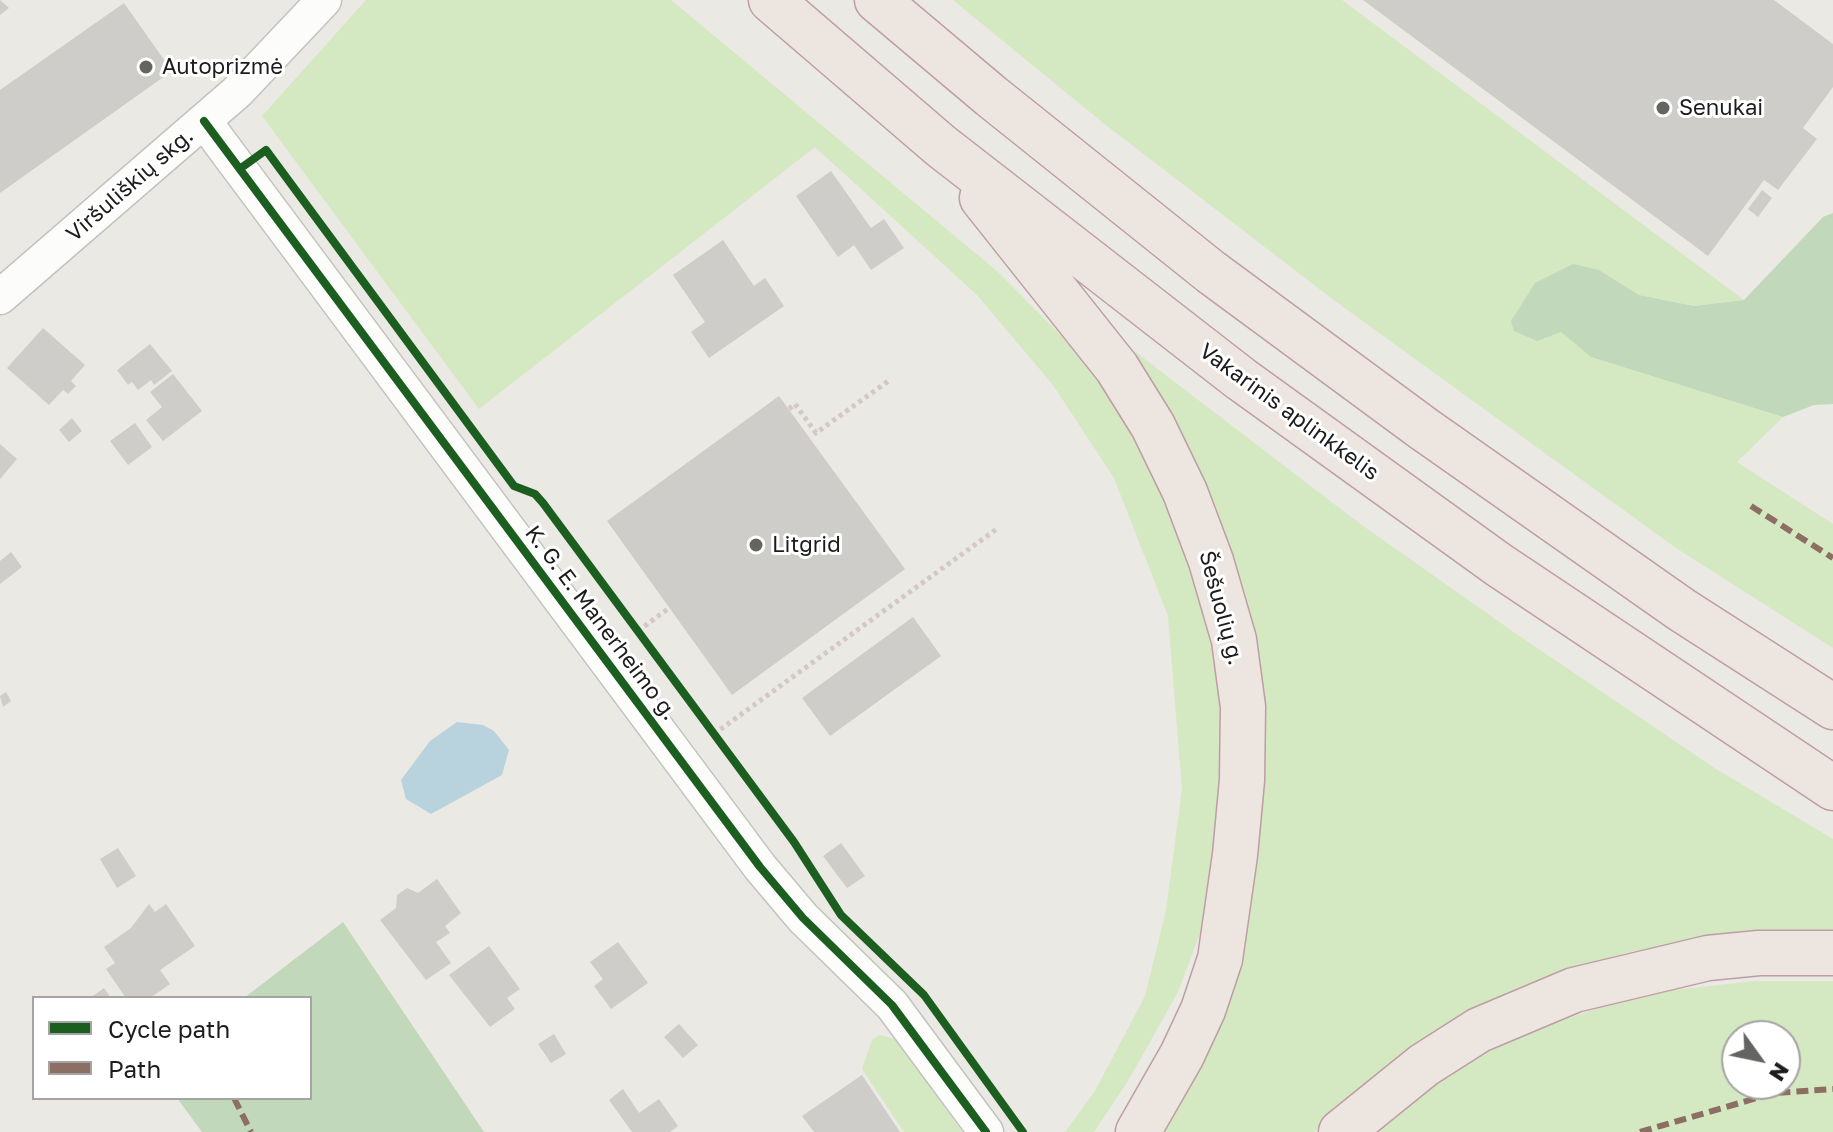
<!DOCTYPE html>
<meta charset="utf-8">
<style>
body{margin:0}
#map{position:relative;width:1833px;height:1132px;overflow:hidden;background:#eae9e4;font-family:"Golos Text",sans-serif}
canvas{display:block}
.legend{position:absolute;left:32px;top:996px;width:280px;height:104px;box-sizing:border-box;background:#fff;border:2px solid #a4a4a4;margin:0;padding:10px 14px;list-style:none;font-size:24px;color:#1c1c1c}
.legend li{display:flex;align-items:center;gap:16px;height:40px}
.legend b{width:40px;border:2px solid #a4a4a4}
.north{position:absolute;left:1721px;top:1020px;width:80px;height:80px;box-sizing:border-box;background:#fff;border:2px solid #a4a4a4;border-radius:50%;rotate:123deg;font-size:22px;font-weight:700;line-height:32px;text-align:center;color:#1c1c1c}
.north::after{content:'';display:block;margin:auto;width:28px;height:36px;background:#646462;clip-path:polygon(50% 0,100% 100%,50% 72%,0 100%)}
</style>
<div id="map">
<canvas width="1833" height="1132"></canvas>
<ul class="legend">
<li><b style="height:10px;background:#1b5e20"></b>Cycle path</li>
<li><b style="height:10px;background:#8d6e63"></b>Path</li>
</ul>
<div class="north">N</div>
</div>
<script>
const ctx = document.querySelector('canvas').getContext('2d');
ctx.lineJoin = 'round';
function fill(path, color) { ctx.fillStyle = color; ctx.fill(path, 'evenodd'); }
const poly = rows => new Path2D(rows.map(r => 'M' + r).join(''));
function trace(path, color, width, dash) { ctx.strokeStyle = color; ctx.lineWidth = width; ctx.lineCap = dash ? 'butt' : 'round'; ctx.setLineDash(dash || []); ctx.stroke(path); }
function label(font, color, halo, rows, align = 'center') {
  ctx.font = font + ' "Golos Text",sans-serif'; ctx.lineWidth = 6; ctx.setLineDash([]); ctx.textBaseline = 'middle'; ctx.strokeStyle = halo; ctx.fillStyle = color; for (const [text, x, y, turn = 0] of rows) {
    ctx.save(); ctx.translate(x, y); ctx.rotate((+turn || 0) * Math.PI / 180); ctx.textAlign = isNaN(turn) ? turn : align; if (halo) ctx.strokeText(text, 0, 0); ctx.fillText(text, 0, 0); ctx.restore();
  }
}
const grass = poly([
 [366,0,671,0,997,271,1085,360,1139,432,1201,579,1225,703,1213,892,1205,920,1178,992,1128,1081,1094,1132,1065,1132,1095,1091,1145,996,1166,910,1182,789,1168,616,1114,478,1053,385,977,295,815,147,479,409,262,116],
 [953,0,1342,0,1744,300,1694,306,1639,295,1599,270,1561,332,1591,357,1783,417,1737,462,1833,524,1833,648,1676,548,1335,301,1102,122],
 [1125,344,1359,523,1515,633,1716,769,1833,839,1833,932,1745,935,1675,943,1625,953,1555,976,1350,1098,1314,1132,1164,1132,1209,1047,1260,762],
 [1754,981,1833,981,1833,1132,1369,1132,1460,1065,1533,1030,1599,1008,1675,990],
 [1737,1036,1785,1036,1785,1084,1737,1084],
 [879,1035,896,1039,962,1132,904,1132,862,1069,872,1040]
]);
const forest = poly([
 [1833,213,1833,404,1814,405,1783,417,1591,357,1561,332,1537,341,1514,331,1511,321,1535,283,1573,264,1599,270,1639,295,1694,306,1744,300,1823,217],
 [343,922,484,1132,202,1132,177,1098,310,1098,310,998,244,998]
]);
const water = poly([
 [457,722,483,725,494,731,509,750,502,775,431,814,406,799,401,780,430,741]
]);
const building = poly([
 [0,0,9,8,0,15],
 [1363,0,1774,0,1833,44,1833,87,1803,128,1817,139,1778,190,1764,180,1708,256],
 [124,3,172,71,0,193,0,90],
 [831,171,871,228,884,219,904,248,871,270,854,245,838,257,796,196],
 [1762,190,1772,198,1758,217,1748,209],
 [723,240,754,286,765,278,784,306,709,358,691,332,705,322,673,275],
 [43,328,85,365,71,381,76,386,68,394,63,390,49,405,7,368],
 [150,344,172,371,154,385,151,380,138,390,132,382,128,385,117,370],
 [173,374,202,411,163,441,146,420,162,407,150,392],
 [779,396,905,569,732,695,607,521],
 [72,418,82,431,69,442,59,430],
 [135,423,152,447,128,465,110,441],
 [0,444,17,459,0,479],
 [11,552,22,567,0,584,0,561],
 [913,617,941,656,830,736,802,698],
 [6,692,11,701,3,707,0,696],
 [841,843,865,876,847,888,823,856],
 [118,848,136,876,117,888,100,859],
 [437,879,461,913,445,926,450,933,436,942,451,963,426,980,380,920,396,908,397,895,407,888,418,893],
 [149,904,155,912,166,904,195,946,160,970,170,984,150,998,126,998,106,969,115,963,104,947,131,928],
 [618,942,648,983,611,1009,594,986,603,979,590,962],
 [489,946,520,989,507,998,515,1009,490,1027,449,975],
 [104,988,111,998,94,998,93,996],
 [679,1024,698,1045,683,1058,664,1037],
 [554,1034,566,1054,551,1063,538,1044],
 [862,1075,900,1132,814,1132,802,1116],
 [623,1089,639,1113,659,1099,678,1126,670,1132,632,1132,609,1100]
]);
const path = poly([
 [789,409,795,404,816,433,891,379],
 [638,631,669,608],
 [714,734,998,528]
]);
const minor = poly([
 [204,121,760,867,803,918,892,1005,986,1132],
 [0,297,237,92,324,0]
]);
const trunk = poly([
 [771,0,941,146,1241,379,1499,565,1833,788],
 [877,0,991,96,1211,272,1424,429,1682,610,1833,707],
 [982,198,1117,368,1153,426,1185,492,1211,561,1234,640,1243,707,1242,780,1235,855,1220,959,1203,1010,1182,1055,1138,1132],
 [1341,1132,1424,1065,1479,1030,1574,990,1708,958,1759,953,1833,953]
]);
const quiet = poly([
 [1751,506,1833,558],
 [234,1098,251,1132],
 [1640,1132,1774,1093,1833,1089]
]);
const cycleway = poly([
 [204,121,760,867,803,918,892,1005,986,1132],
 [241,168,266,150,514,486,535,494,543,503,794,842,841,915,924,995,1023,1132]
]);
const markers = [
 [146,67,8,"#646462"],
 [1663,108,8,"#646462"],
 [756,545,8,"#646462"]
];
const poiNames = [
 ["Autoprizmė",162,67],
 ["Senukai",1679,108],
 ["Litgrid",772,545]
];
const streetNames = [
 ["Viršuliškių skg.",130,185,-41],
 ["Vakarinis aplinkkelis",1289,412,36],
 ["Šešuolių g.",1221,608,75],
 ["K. G. E. Manerheimo g.",601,623,53]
];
fill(grass, '#d4e8c2');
fill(forest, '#c2d8ba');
fill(water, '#b8d3dd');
fill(building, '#cecdc9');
trace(minor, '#c3c2c0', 37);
trace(trunk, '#be9da4', 47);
trace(path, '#d5c8c4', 5, [4, 4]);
trace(minor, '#fcfcfb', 34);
trace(trunk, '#ece5e0', 44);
trace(quiet, '#8d6e63', 6, [12, 6]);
trace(cycleway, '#1b5e20', 8);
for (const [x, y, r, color] of markers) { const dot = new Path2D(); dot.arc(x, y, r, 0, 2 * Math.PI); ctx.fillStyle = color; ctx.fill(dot); trace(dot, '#fff', 3); }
label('22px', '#1c1c1c', '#fff', poiNames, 'left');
label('22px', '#1c1c1c', '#fff', streetNames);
</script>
